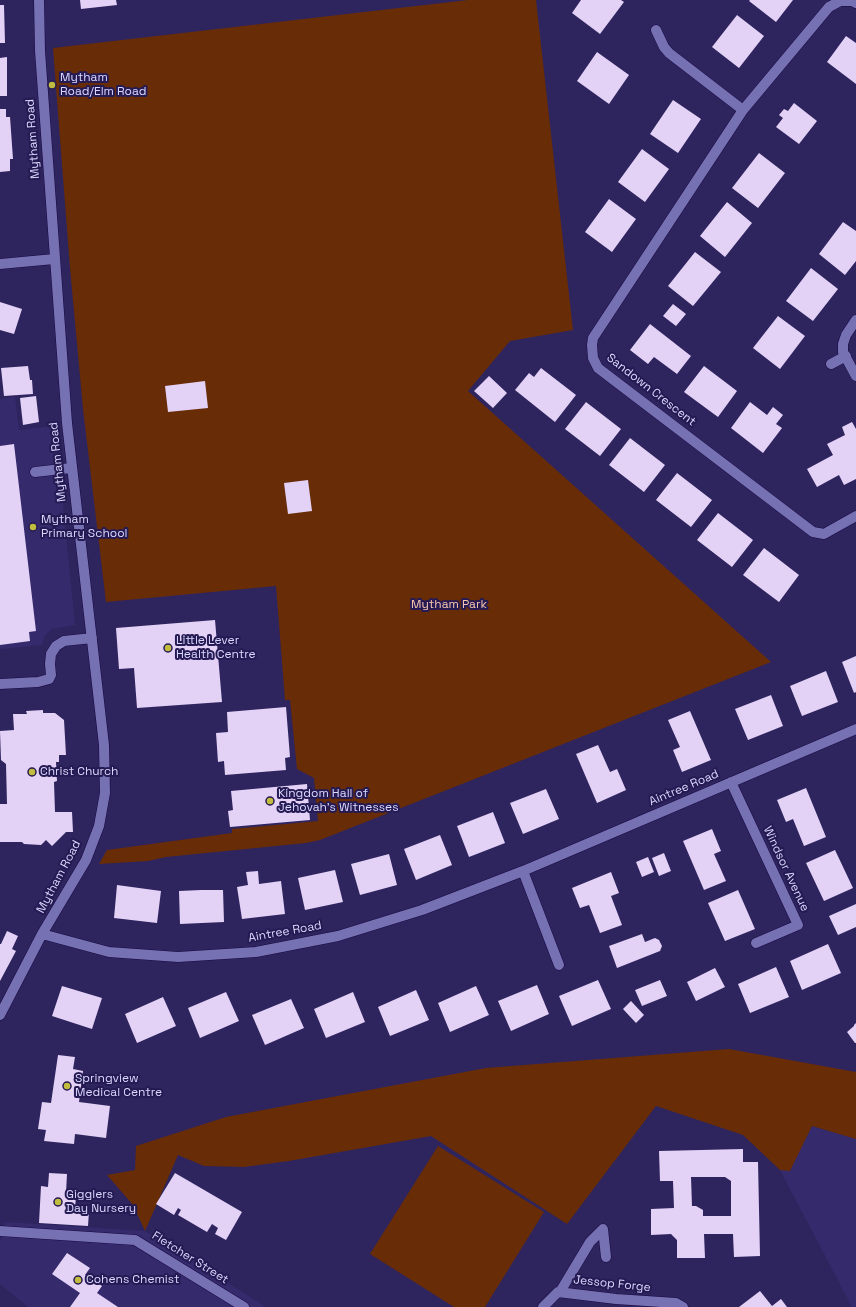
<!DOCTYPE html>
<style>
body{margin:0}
canvas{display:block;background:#2e245e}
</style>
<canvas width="856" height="1307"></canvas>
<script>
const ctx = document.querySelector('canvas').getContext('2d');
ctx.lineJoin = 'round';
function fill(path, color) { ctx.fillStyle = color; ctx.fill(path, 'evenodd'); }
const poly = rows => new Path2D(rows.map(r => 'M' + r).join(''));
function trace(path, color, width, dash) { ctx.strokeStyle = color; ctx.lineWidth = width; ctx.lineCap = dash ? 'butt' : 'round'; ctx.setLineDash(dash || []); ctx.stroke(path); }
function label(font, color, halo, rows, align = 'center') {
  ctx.font = font + ' "Space Grotesk",sans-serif'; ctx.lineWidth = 4; ctx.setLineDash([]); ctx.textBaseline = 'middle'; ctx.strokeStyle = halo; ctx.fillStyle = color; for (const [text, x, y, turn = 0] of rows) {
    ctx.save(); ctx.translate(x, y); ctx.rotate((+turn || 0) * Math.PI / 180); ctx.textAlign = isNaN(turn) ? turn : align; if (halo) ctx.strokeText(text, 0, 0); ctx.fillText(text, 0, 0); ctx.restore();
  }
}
const built = poly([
 [15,397,19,430,55,426,75,625,52,629,45,635,42,645,0,649,0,399],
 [812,1126,856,1139,856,1307,852,1307,780,1170,790,1170],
 [5,1222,145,1231,266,1307,28,1307,0,1284,0,1243]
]);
const green = poly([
 [468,0,536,0,573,330,510,341,468,391,771,662,320,840,306,843,166,857,148,861,99,864,107,850,232,833,232,829,318,821,314,778,297,769,290,700,285,700,276,586,106,602,83,409,70,268,53,48],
 [729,1049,856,1072,856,1139,812,1126,790,1171,780,1170,743,1135,656,1106,567,1224,431,1136,289,1161,244,1167,204,1166,178,1155,145,1231,133,1205,107,1175,135,1170,136,1146,226,1117,486,1068],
 [438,1146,544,1212,485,1307,454,1307,370,1254]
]);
const building = poly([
 [80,0,116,0,117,5,81,9],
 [581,0,621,0,624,2,600,34,572,13],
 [750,0,793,0,776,22,749,1],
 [0,5,4,5,5,43,0,43],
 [737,15,764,36,739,68,712,47],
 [846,36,856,43,856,84,827,62],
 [597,52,629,75,609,104,577,81],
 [7,57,7,96,0,96,0,58],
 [673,100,701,119,678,153,650,134],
 [794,103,817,121,799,144,776,127,783,118,779,115,784,109,788,111],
 [0,109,6,109,6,117,10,117,13,159,10,159,10,171,0,172],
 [642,149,669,169,645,202,618,182],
 [759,153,785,173,758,208,732,188],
 [609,199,636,219,612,252,585,232],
 [727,202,752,223,725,257,700,236],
 [843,222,856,231,856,261,845,275,819,254],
 [695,252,721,272,693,306,668,286],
 [811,268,838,289,813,321,786,301],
 [0,302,22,309,14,334,0,330],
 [673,304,686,314,676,326,663,316],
 [778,316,805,336,780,369,753,348],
 [650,324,691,356,677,374,654,357,648,364,630,350],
 [28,366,30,380,32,380,33,394,4,396,1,368],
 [704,366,737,391,718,417,684,392],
 [541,368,576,395,555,422,515,390,529,373,534,377],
 [489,376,507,393,493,408,474,391],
 [205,381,208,408,168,412,165,386],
 [36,396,39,422,23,425,20,398],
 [586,402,621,429,600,456,565,429],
 [750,402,767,415,773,407,783,415,776,424,782,428,763,453,731,428],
 [852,422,856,429,856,479,844,485,839,475,817,487,807,469,833,455,827,444,845,435,842,427],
 [630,438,665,465,644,492,609,465],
 [14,444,36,631,29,632,30,641,0,645,0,446],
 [677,473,712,500,691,527,656,500],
 [308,480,312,511,288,514,284,483],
 [718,513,753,540,732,567,697,540],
 [764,548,799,575,779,602,743,575],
 [215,620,222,702,137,708,134,668,119,669,116,628],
 [856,656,856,692,854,693,842,662],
 [826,671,838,702,802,716,790,686],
 [771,695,783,726,748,740,735,709],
 [286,707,290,757,285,758,286,770,225,775,224,761,218,762,216,733,228,732,227,712],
 [43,710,43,713,55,713,64,720,66,755,59,755,59,762,56,762,57,781,54,782,55,812,72,812,73,832,66,832,52,846,46,840,41,845,24,844,22,842,0,842,0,804,7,804,6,764,1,760,0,731,14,730,13,714,27,714,26,711],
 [690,711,711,760,682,772,673,750,680,747,668,720],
 [598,745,610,772,617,769,626,790,597,803,576,754],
 [307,784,310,820,230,827,228,811,233,810,231,791],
 [806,788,826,837,804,846,793,819,786,822,777,800],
 [546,789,559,819,523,834,510,803],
 [493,812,505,843,469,857,457,826],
 [712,829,721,851,714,854,726,881,704,890,683,841],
 [440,835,452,865,416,880,404,849],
 [835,850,853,888,824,901,806,863],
 [664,853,671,871,659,876,652,858],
 [389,854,397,885,360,895,351,864],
 [648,857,654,872,642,877,636,862],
 [335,870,343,902,305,910,298,878],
 [258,871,259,884,281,881,285,914,242,919,237,887,248,885,246,872],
 [611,872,619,893,611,896,622,925,600,933,589,905,580,908,572,888],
 [117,885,161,891,157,923,114,918],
 [201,890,223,890,224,922,180,924,179,891],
 [738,890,755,929,725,941,708,903],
 [856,904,856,927,838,935,829,916],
 [7,931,18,936,12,949,16,951,0,981,0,944,1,944],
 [642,934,645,942,655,938,659,940,662,946,660,951,617,968,609,946],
 [828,944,841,973,802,990,790,961],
 [776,967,789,997,750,1013,738,984],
 [715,968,725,987,696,1001,687,982],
 [598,980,611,1009,572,1026,559,996],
 [660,980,667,996,642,1006,635,990],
 [537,985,549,1014,511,1031,498,1001],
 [62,986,102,998,92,1029,52,1016],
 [476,986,489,1015,450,1032,438,1003],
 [416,990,429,1020,390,1036,378,1007],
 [226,992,239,1021,200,1038,188,1008],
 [353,992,365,1022,326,1038,314,1009],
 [163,997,176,1026,137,1043,125,1014],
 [291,999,304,1028,265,1045,252,1015],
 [631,1001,644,1015,636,1023,623,1009],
 [856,1023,856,1043,855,1043,847,1032,854,1026,854,1025],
 [58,1055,75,1057,73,1069,83,1071,79,1102,110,1106,106,1138,75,1134,74,1144,44,1141,46,1130,38,1129,42,1102,51,1103],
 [743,1149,743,1162,758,1162,760,1256,734,1257,733,1234,704,1234,705,1258,677,1258,677,1240,671,1234,651,1235,651,1209,674,1208,673,1181,660,1181,659,1151],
 [691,1177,725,1177,731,1181,731,1216,703,1216,703,1210,696,1206,692,1206],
 [49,1173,67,1174,66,1193,76,1194,75,1210,89,1211,88,1226,39,1223,41,1186,48,1187],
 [175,1173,242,1212,226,1240,215,1234,218,1228,212,1224,207,1232,178,1215,181,1210,178,1208,174,1215,156,1204],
 [67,1253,90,1268,85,1275,102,1286,97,1293,118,1307,70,1307,80,1293,52,1274],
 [760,1291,772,1306,781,1299,787,1307,739,1307]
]);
const minor = poly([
 [856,3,852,1,840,1,829,7,743,110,593,338,592,345,593,358,598,368,813,532,824,534,856,516],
 [656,30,664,47,669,53,743,110],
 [0,264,54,259],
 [856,320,846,335,843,344,843,352,856,376],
 [831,364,846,356],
 [35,472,71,468],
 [0,684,38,682,49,679,51,675,50,664,51,654,56,646,64,641,92,638],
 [731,782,798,925,756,943],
 [523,871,559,965],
 [42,934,109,952,178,957,256,952,338,936,422,910,523,871,856,729],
 [0,1015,42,934,86,860,99,826,105,793,104,745,67,423,40,51,39,0],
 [0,1231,135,1240,244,1307],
 [560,1292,590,1242,603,1229,606,1257],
 [543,1307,558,1292,616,1299,676,1303,683,1307]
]);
const markers = [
 [52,85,4,"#c3bd3f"],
 [33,527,4,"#c3bd3f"],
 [168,648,4,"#c3bd3f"],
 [32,772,4,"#c3bd3f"],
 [270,801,4,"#c3bd3f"],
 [67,1086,4,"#c3bd3f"],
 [58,1202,4,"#c3bd3f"],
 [78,1280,4,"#c3bd3f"]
];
const poiNames = [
 ["Mytham",60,78],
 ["Road/Elm Road",60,92],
 ["Mytham",41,520],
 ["Primary School",41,534],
 ["Little Lever",176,641],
 ["Health Centre",176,655],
 ["Christ Church",40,772],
 ["Kingdom Hall of",278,794],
 ["Jehovah's Witnesses",278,808],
 ["Springview",75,1079],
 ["Medical Centre",75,1093],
 ["Gigglers",66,1195],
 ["Day Nursery",66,1209],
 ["Cohens Chemist",86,1280]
];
const streetNames = [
 ["Mytham Road",33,139,-94],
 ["Sandown Crescent",651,390,38],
 ["Mytham Road",58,462,-96],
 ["Aintree Road",684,788,-23],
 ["Windsor Avenue",786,869,65],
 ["Mytham Road",59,877,-62],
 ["Aintree Road",285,932,-10],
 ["Fletcher Street",190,1258,32],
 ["Jessop Forge",612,1284,6]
];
const parkNames = [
 ["Mytham Park",449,605]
];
fill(built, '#352a6c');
fill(green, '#682c07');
fill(building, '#e3d1f6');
trace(minor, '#180842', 11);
trace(minor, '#7671b2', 10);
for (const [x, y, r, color] of markers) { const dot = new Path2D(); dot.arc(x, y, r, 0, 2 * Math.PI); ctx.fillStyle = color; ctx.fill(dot); trace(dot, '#251a53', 1.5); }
label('12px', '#dad9fe', '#251a53', poiNames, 'left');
label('12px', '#dad9fe', '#251a53', streetNames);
label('12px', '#f9c7af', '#251a53', parkNames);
</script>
